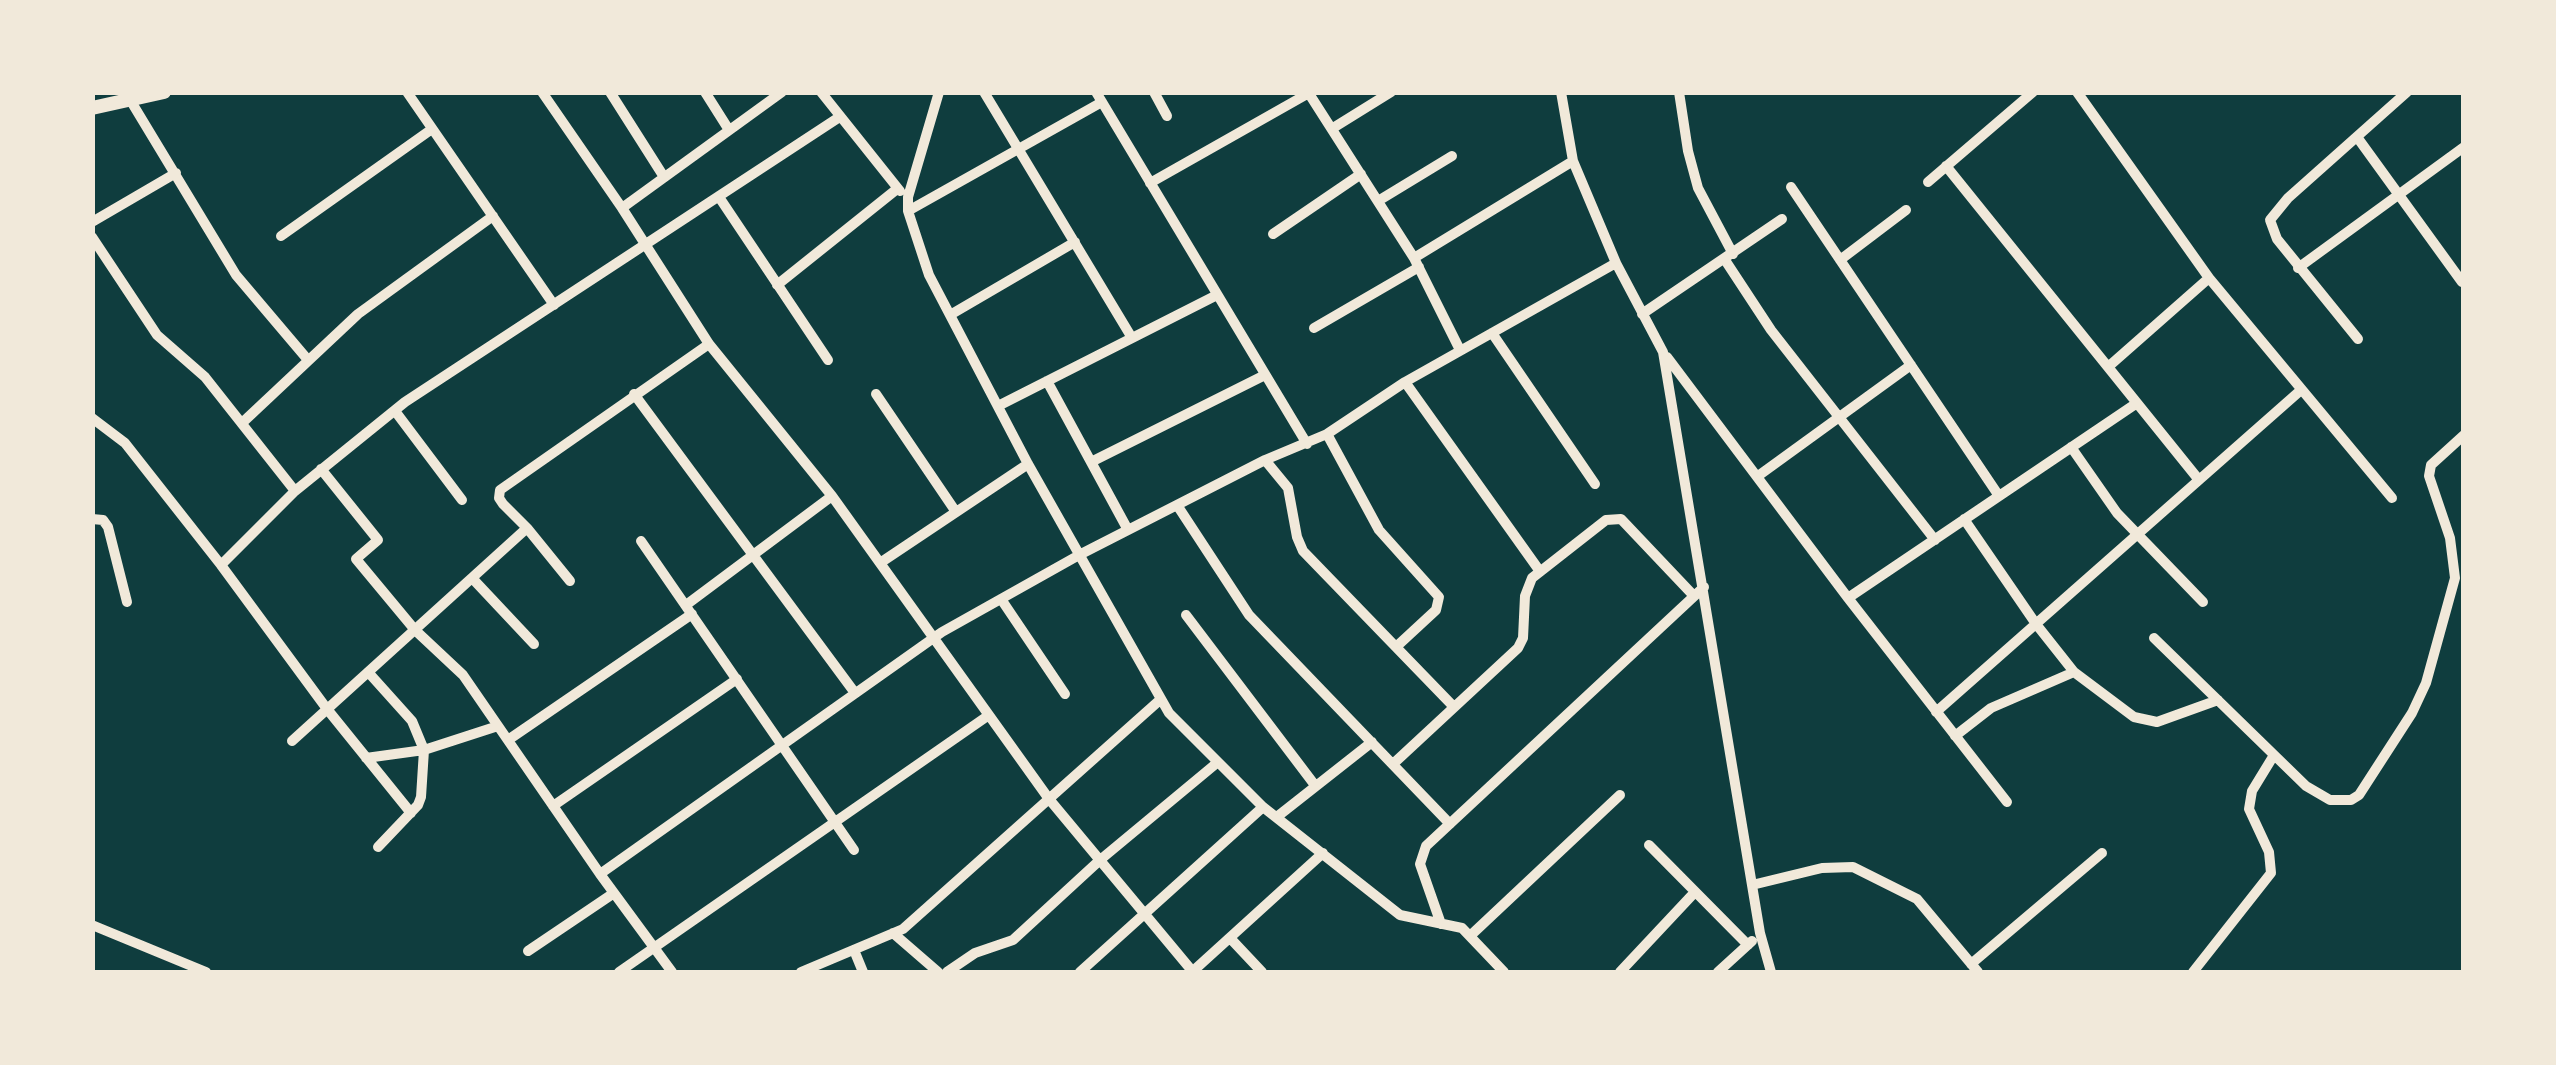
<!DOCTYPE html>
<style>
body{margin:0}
#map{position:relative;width:2556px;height:1065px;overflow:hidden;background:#0f3d3e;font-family:"PT Serif",serif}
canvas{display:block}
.frame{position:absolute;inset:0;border:95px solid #f1e9da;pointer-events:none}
</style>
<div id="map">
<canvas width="2556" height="1065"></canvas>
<div class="frame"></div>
</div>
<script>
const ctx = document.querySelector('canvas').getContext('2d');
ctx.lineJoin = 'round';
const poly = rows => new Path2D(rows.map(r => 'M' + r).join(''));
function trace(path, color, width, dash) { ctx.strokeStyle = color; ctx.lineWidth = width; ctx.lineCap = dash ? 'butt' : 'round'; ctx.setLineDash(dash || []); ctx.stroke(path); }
const minor = poly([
 [407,92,554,305],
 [542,92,622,208,709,344,832,496,1049,799,1193,972],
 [610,92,664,177],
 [705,92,729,130],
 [821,92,900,191],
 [939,92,908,197,908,211,929,275,1028,464,1169,713,1263,807,1400,915,1462,928,1504,972],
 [984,92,1132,338],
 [1096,92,1307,444],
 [1154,92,1167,116],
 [1308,92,1414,258,1460,350],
 [1679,92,1688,151,1698,188,1733,254],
 [2077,92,2209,278,2392,498],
 [129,98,236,275,308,360],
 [1333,128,1391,92],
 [2357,137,2462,282],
 [1946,166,2199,480],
 [1928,182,2033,92],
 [1150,183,1309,93],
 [1791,187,1999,496],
 [719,197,828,360],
 [1378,201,1452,156],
 [622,208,782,92],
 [908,211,1102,102],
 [92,222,176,173],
 [1273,234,1361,174],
 [281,236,432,129],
 [92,237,157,335,205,377,295,491],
 [1414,258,1573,161],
 [1725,260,1771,330,1935,540],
 [1840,260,1906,210],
 [1616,263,1663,352,1760,933,1771,972],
 [2298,268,2464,147],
 [777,285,897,189],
 [1642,314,1782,219],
 [950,315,1075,242],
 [1314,328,1419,267],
 [1492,333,1595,484],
 [2358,339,2277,239,2270,220,2288,198,2407,92],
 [1667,357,1848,598,2007,802],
 [2108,367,2209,278],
 [1047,381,1128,530],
 [1405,382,1539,570],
 [634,394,855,693],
 [876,394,956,512],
 [998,406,1217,295],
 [395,411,462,500],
 [92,418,125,443,221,565,327,709,411,813],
 [242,423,358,314,493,216],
 [1327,434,1379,530,1439,597,1436,610,1396,647],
 [2071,447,2117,513,2203,602],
 [1265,460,1288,488,1297,537,1303,551,1454,707],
 [1091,462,1265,375],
 [321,469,378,540,356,559,415,630,463,675,600,874,672,972],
 [1758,476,1911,365],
 [1177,505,1249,615,1450,824],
 [92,519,103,520,108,527,127,602],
 [1964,519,2036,624,2074,672,2134,717,2157,722,2218,700],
 [641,541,854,850],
 [880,563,1028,464],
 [221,565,295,491,405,402,838,118],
 [472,578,534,644],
 [570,581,527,528,503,504,499,498,500,490,709,344],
 [1848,598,2137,403],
 [1001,599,1065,694],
 [686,605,832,496],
 [1186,615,1314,784],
 [2154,638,2306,786,2330,800,2351,800,2359,795,2412,713,2426,683,2455,578,2450,538,2429,476,2431,465,2464,435],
 [368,672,412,721,424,750,421,797,418,805,378,847],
 [1936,712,2301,390],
 [1955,736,1991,708,2074,672],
 [508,740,692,614],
 [292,741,527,528],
 [366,758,424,750,498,726],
 [1393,764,1518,648,1523,638,1525,596,1532,578,1606,520,1621,519,1694,596],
 [553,806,737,679],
 [1278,816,1372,742],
 [1649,845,1748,945],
 [600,874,942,632,1081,554,1265,460,1327,434,1405,382,1616,263,1573,161,1561,92],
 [1752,885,1822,868,1853,867,1917,899,1978,972],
 [1441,924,1420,864,1426,846,1704,587],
 [92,925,206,972],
 [893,933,938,972],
 [1470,936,1620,795],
 [1230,938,1262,972],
 [854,950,863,972],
 [528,951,614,893],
 [1971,964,2102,853],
 [619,972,989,715],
 [801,972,903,929,1161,699],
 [947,972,975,953,1013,940,1100,860,1218,762],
 [1080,972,1263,807],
 [1192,972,1323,853],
 [1620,972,1695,892],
 [1718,972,1752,941],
 [2193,972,2271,873,2269,852,2249,809,2252,791,2274,755]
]);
const tertiary = poly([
 [92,108,164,92]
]);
trace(minor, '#f1e9da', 10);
trace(tertiary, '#f1e9da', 14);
</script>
